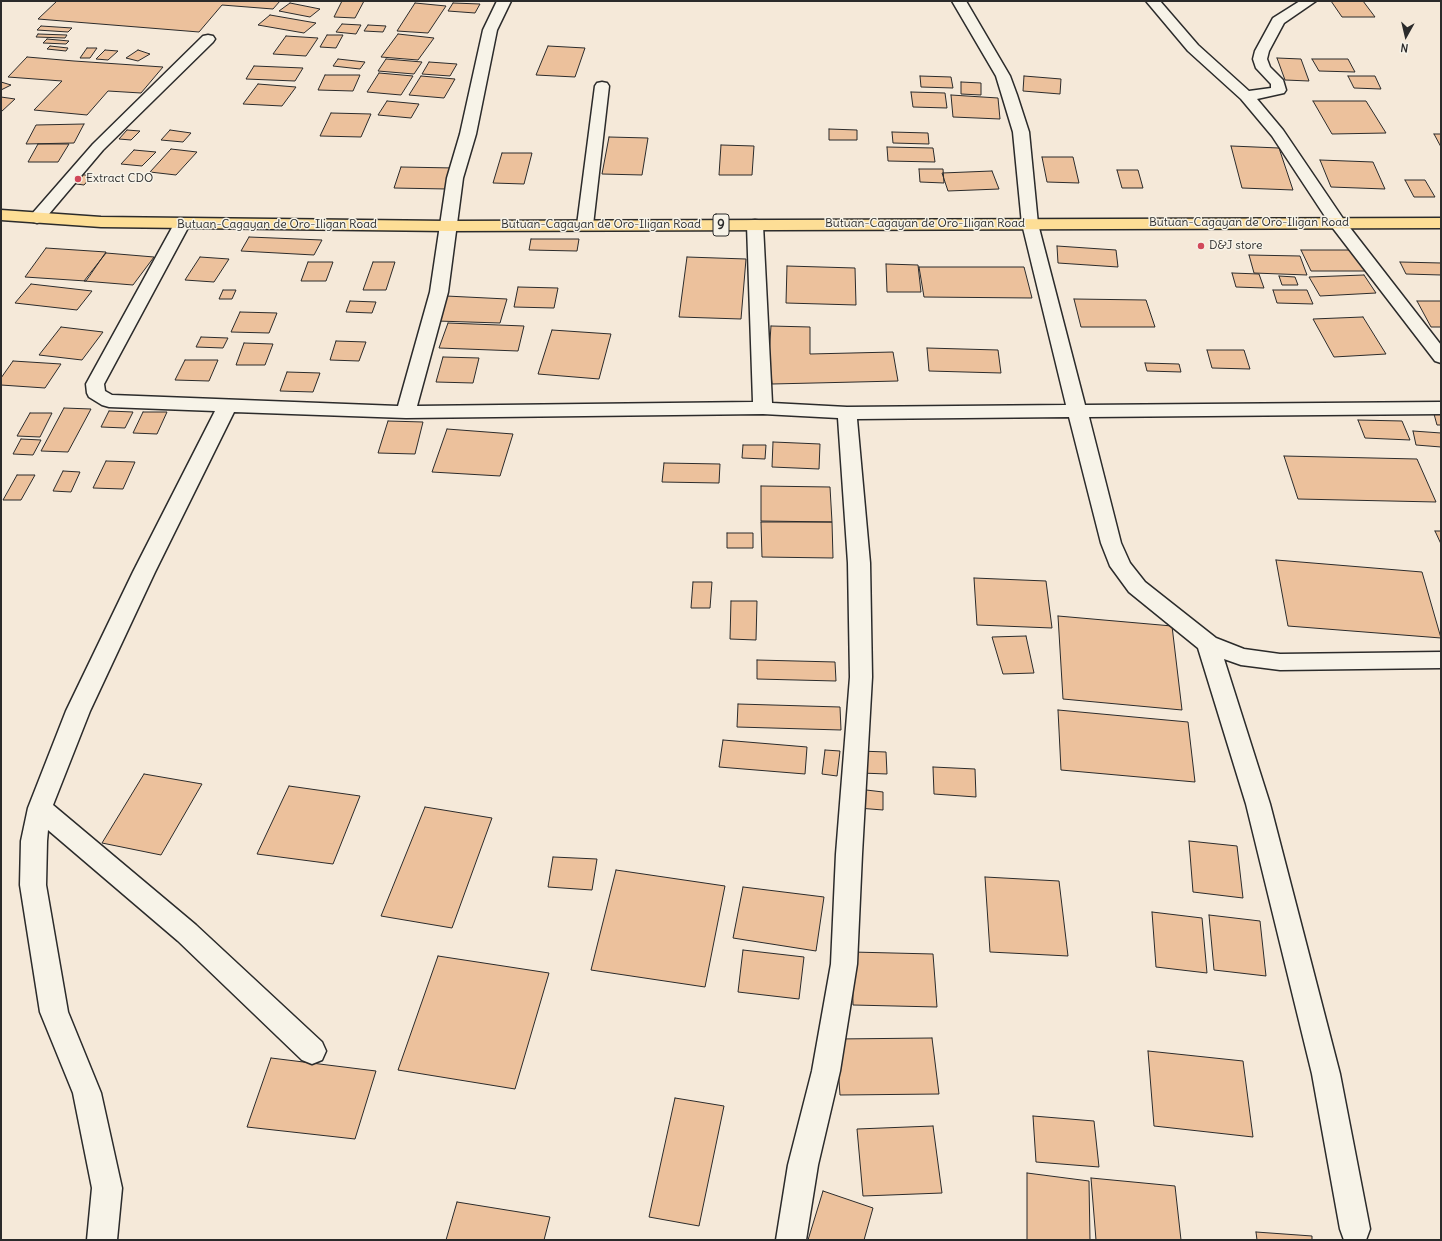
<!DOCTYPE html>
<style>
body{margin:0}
#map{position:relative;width:1442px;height:1241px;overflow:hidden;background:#f5e9d9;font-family:Delius,sans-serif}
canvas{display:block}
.frame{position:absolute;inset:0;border:2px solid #2b2b2b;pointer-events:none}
.north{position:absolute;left:1386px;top:16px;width:40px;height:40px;-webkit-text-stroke:3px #f7f3e8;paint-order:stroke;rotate:188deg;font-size:11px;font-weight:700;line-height:16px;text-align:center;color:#2b2b2b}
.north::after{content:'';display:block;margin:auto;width:14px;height:18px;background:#2b2b2b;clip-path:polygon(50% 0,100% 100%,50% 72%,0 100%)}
</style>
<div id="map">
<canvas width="1442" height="1241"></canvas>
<div class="frame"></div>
<div class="north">N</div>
</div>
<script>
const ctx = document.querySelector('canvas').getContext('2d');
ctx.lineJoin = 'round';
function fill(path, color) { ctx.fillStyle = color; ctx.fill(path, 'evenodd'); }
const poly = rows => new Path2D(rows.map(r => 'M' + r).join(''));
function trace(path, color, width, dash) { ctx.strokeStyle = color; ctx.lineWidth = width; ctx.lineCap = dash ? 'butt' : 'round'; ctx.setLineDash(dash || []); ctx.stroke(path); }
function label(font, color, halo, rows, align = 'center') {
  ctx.font = font + ' Delius,sans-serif'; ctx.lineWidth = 3; ctx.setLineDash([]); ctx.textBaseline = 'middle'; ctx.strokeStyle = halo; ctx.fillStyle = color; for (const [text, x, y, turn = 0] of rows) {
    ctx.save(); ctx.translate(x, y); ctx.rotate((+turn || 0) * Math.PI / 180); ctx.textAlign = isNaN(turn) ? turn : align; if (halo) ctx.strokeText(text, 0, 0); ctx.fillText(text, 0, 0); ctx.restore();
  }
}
const building = poly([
 [57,1,280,1,273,9,222,5,199,32,38,19,57,1],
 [342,1,364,1,355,18,334,17,342,1],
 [1331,1,1363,1,1375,17,1342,17,1331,1],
 [290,3,320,9,310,17,279,11,290,3],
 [415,3,446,6,428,33,397,31,415,3],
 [453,3,480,4,475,13,448,11,453,3],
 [270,15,316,23,304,33,258,25,270,15],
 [342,24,361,25,356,34,336,32,342,24],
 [368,25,386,26,383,32,364,31,368,25],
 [41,26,72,28,68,32,37,30,41,26],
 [38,34,67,35,65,38,36,37,38,34],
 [398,34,434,38,418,60,381,57,398,34],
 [327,35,343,35,336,48,320,47,327,35],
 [286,36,318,38,306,56,273,54,286,36],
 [47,39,69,41,66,44,43,43,47,39],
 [50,46,68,48,66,51,47,49,50,46],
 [548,46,585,48,575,77,536,75,548,46],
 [87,48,97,48,90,58,80,58,87,48],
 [105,50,118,51,108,60,96,59,105,50],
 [138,50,150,54,138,61,126,58,138,50],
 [27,57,74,61,163,67,141,93,108,91,87,115,34,110,62,81,8,77,27,57],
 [1277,58,1301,59,1309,81,1285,80,1277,58],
 [338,59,365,62,360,69,333,66,338,59],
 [386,59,422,62,414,74,378,71,386,59],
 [1312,59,1348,59,1355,72,1319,71,1312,59],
 [429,62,457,64,450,76,422,74,429,62],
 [254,66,303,68,295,81,246,79,254,66],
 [379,73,413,76,401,95,367,92,379,73],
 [325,75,360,75,353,91,318,90,325,75],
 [421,76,455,79,444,98,409,95,421,76],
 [920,76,951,77,953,88,921,87,920,76],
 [1024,76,1061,79,1060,94,1023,91,1024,76],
 [1348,76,1375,76,1381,89,1354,88,1348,76],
 [1,82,11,85,1,90,1,82],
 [961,82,981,83,981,95,961,94,961,82],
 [258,84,296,87,282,106,243,104,258,84],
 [911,92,945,93,947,108,913,107,911,92],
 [951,95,998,98,1000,119,953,117,951,95],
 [1,97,15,99,1,112,1,97],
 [387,101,419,104,411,118,378,115,387,101],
 [1313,101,1366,101,1386,133,1332,134,1313,101],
 [331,113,371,114,361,137,320,136,331,113],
 [84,124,74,143,26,144,36,125,84,124],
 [829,129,857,130,857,140,829,140,829,129],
 [127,130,140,131,131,140,119,139,127,130],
 [170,130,191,133,183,142,161,140,170,130],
 [892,132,928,133,929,144,893,143,892,132],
 [1434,134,1441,134,1441,147,1434,134],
 [609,137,648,138,642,175,602,174,609,137],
 [38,144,69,144,58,162,28,162,38,144],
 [721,145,754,146,752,175,719,175,721,145],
 [1231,146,1279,148,1293,190,1242,188,1231,146],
 [887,147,933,148,935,162,888,161,887,147],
 [171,149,197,152,176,175,150,172,171,149],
 [134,150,156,152,142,166,121,164,134,150],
 [502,153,532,153,524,184,493,183,502,153],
 [1042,157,1073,157,1079,183,1047,182,1042,157],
 [1320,160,1373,162,1385,189,1331,187,1320,160],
 [401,167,454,168,447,189,394,188,401,167],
 [919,169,943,169,944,183,920,182,919,169],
 [1117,170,1138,170,1143,188,1122,188,1117,170],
 [992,171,999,189,948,191,942,173,992,171],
 [78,174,92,176,84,185,69,183,78,174],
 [1405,180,1425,180,1435,197,1414,197,1405,180],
 [249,237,322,240,314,255,241,251,249,237],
 [531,239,579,239,577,251,529,250,531,239],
 [1057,246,1116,250,1118,267,1058,263,1057,246],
 [46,248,106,252,86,281,25,277,46,248],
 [1301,250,1357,250,1368,271,1311,271,1301,250],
 [106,253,154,257,133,285,84,281,106,253],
 [1249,255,1300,256,1307,275,1254,273,1249,255],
 [200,257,229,259,214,282,185,280,200,257],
 [687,257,746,259,741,319,679,317,687,257],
 [308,262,333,262,326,281,301,281,308,262],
 [373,262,395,262,386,290,363,290,373,262],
 [1400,262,1441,263,1441,275,1406,274,1400,262],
 [886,264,918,265,921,292,887,292,886,264],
 [787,266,855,268,856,305,786,303,787,266],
 [919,267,1024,267,1032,298,924,297,919,267],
 [1232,273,1259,274,1264,288,1236,287,1232,273],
 [1364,275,1376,293,1320,296,1309,277,1364,275],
 [1279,276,1295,277,1298,285,1282,285,1279,276],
 [31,284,92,291,77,310,15,303,31,284],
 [518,287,558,288,554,308,514,307,518,287],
 [223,290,236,290,232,299,219,299,223,290],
 [1273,290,1307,290,1313,304,1277,303,1273,290],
 [446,296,507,299,500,323,437,321,446,296],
 [1074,299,1146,300,1155,327,1081,327,1074,299],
 [350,301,376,302,372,313,346,312,350,301],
 [1417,301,1441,301,1441,327,1431,327,1417,301],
 [240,312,277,313,269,333,231,332,240,312],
 [1363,317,1386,354,1334,357,1313,319,1363,317],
 [448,323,524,326,518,351,439,348,448,323],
 [771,326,810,327,810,354,893,352,898,381,772,384,769,355,771,326],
 [61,327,103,332,82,360,39,355,61,327],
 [552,330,611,334,599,379,538,374,552,330],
 [201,337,228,338,223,348,196,347,201,337],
 [336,341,366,342,359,361,330,360,336,341],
 [244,343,273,344,265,365,236,365,244,343],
 [927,348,998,350,1001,373,929,371,927,348],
 [1207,350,1244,350,1250,369,1212,368,1207,350],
 [443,357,479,358,473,383,436,382,443,357],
 [185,360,218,360,209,381,175,380,185,360],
 [13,361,61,364,45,388,1,385,1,378,13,361],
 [1145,363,1179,364,1181,372,1147,371,1145,363],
 [287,372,320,373,313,392,280,391,287,372],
 [64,408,91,409,68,452,41,451,64,408],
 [109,411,133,412,125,428,101,427,109,411],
 [143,412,167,412,157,434,133,433,143,412],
 [30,413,52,413,40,437,17,436,30,413],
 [1434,414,1441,414,1441,425,1437,425,1434,414],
 [1358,420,1402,421,1410,440,1365,438,1358,420],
 [388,421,423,422,415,454,378,453,388,421],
 [447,429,513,434,500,476,432,472,447,429],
 [1413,431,1441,433,1441,447,1416,445,1413,431],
 [21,439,41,440,33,455,13,454,21,439],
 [773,442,820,444,819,469,772,467,773,442],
 [743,445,766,445,765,459,742,458,743,445],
 [1284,456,1417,459,1436,502,1298,499,1284,456],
 [106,461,135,462,123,489,93,488,106,461],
 [664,463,720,464,719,483,662,482,664,463],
 [63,471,80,472,71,492,53,491,63,471],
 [17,475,35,475,21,500,3,500,17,475],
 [761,486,830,487,832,522,761,521,761,486],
 [761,522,832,522,833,558,762,557,761,522],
 [1435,531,1441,531,1441,544,1435,531],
 [727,533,753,533,753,548,727,548,727,533],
 [1276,560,1422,572,1441,638,1288,626,1276,560],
 [974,578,1046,581,1052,628,977,625,974,578],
 [693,582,712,582,710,608,691,608,693,582],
 [731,601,757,601,756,640,730,639,731,601],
 [1058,616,1172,626,1182,710,1063,699,1058,616],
 [1026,636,1034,673,1003,674,992,637,1026,636],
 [757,660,835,662,836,681,757,679,757,660],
 [738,704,840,707,841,730,737,727,738,704],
 [1058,710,1188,722,1195,782,1061,770,1058,710],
 [723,740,807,747,805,774,719,767,723,740],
 [825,750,840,751,837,776,822,774,825,750],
 [860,751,886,752,887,774,861,773,860,751],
 [933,767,975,769,976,797,934,794,933,767],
 [144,774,202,784,161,855,102,843,144,774],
 [289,786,360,796,333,864,257,854,289,786],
 [858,789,883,792,883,810,858,808,858,789],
 [425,807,492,818,452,928,381,916,425,807],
 [1189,841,1237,846,1243,898,1193,892,1189,841],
 [553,857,597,859,592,890,548,887,553,857],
 [616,870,725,886,705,987,591,970,616,870],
 [985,877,1059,881,1068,956,990,952,985,877],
 [743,887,824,897,816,951,733,938,743,887],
 [1152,912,1202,918,1207,973,1156,967,1152,912],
 [1209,915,1260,921,1266,976,1214,970,1209,915],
 [743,950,804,957,799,999,738,992,743,950],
 [852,952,933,954,937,1007,853,1005,852,952],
 [438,956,549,973,515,1089,398,1070,438,956],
 [932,1038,939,1094,840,1095,836,1039,932,1038],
 [1148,1051,1243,1061,1253,1137,1154,1126,1148,1051],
 [271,1058,376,1071,355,1139,247,1127,271,1058],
 [675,1098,724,1106,699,1226,649,1217,675,1098],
 [1033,1116,1094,1121,1099,1167,1036,1162,1033,1116],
 [933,1126,942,1193,863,1196,857,1129,933,1126],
 [1027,1173,1089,1181,1090,1240,1027,1240,1027,1173],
 [1091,1178,1175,1186,1181,1240,1096,1240,1091,1178],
 [823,1191,873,1208,864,1240,808,1240,823,1191],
 [457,1202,550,1217,544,1240,446,1240,457,1202],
 [1256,1232,1312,1236,1312,1240,1257,1240,1256,1232]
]);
const minor = poly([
 [497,1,511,1,497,30,476,134,463,178,448,292,417,406,753,402,747,225,749,221,755,220,761,221,763,225,772,403,847,407,1066,405,1022,224,1013,132,996,76,952,1,966,1,1010,76,1017,95,1029,132,1038,224,1085,405,1441,402,1441,414,1089,417,1121,543,1130,563,1145,582,1216,638,1244,649,1280,654,1441,652,1441,668,1280,670,1241,665,1224,659,1270,804,1340,1074,1370,1229,1366,1240,1344,1240,1340,1229,1312,1074,1246,804,1198,648,1129,592,1110,566,1101,543,1069,417,857,419,870,563,872,677,862,854,857,964,840,1071,818,1165,806,1240,776,1240,788,1165,812,1071,831,964,836,854,850,677,848,563,838,418,763,414,406,418,234,412,155,572,90,711,53,805,196,925,322,1042,326,1051,322,1060,312,1064,302,1060,178,941,48,830,47,841,46,885,68,1012,101,1093,122,1188,117,1240,87,1240,92,1188,73,1093,40,1012,20,885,21,841,28,808,66,711,133,572,215,411,109,407,102,405,89,397,87,393,86,384,174,224,176,220,182,219,188,220,190,224,104,384,105,391,112,395,398,406,430,292,447,178,460,134,483,30,497,1],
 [1146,1,1160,1,1198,45,1249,91,1271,88,1271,84,1256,68,1253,59,1255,51,1273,18,1300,1,1316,1,1284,23,1269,51,1267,59,1270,67,1283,80,1286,90,1284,93,1257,99,1283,130,1344,220,1441,345,1441,363,1435,361,1332,227,1272,136,1241,99,1188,51,1146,1],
 [208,35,213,36,215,39,213,42,103,150,43,221,37,223,31,221,29,218,31,215,93,144,203,36,208,35],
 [602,82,607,83,609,86,593,225,591,229,585,230,579,229,577,225,595,86,597,83,602,82]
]);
const highway = poly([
 [1,210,101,217,448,221,1441,218,1441,228,448,231,101,227,1,220,1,210]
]);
const markers = [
 [78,179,4,"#d1495b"],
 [1201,246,4,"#d1495b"]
];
const farPoinames = [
 ["Extract CDO",86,179],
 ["D&J store",1209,246]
];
const farStreetnames = [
 ["Butuan-Cagayan de Oro-Iligan Road",1249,223],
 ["Butuan-Cagayan de Oro-Iligan Road",925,224],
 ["Butuan-Cagayan de Oro-Iligan Road",277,225],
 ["Butuan-Cagayan de Oro-Iligan Road",601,225]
];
const shields = [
 [721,225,16]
];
const shieldNames = [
 ["9",721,225]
];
fill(building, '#ecc19c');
trace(building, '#2b2b2b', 1);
trace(minor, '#2b2b2b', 3);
trace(highway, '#2b2b2b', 3);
fill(minor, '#f7f3e8');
fill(highway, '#fdde96');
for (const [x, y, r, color] of markers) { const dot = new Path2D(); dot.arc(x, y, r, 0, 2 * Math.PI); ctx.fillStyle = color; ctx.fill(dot); trace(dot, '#f7f3e8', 1.5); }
label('12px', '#2b2b2b', '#f7f3e8', farPoinames, 'left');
label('12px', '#2b2b2b', '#f7f3e8', farStreetnames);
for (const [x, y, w] of shields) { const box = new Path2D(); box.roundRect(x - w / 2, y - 11, w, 22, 3); ctx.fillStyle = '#f7f3e8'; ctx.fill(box); trace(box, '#2b2b2b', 1); }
label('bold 13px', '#2b2b2b', null, shieldNames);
</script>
